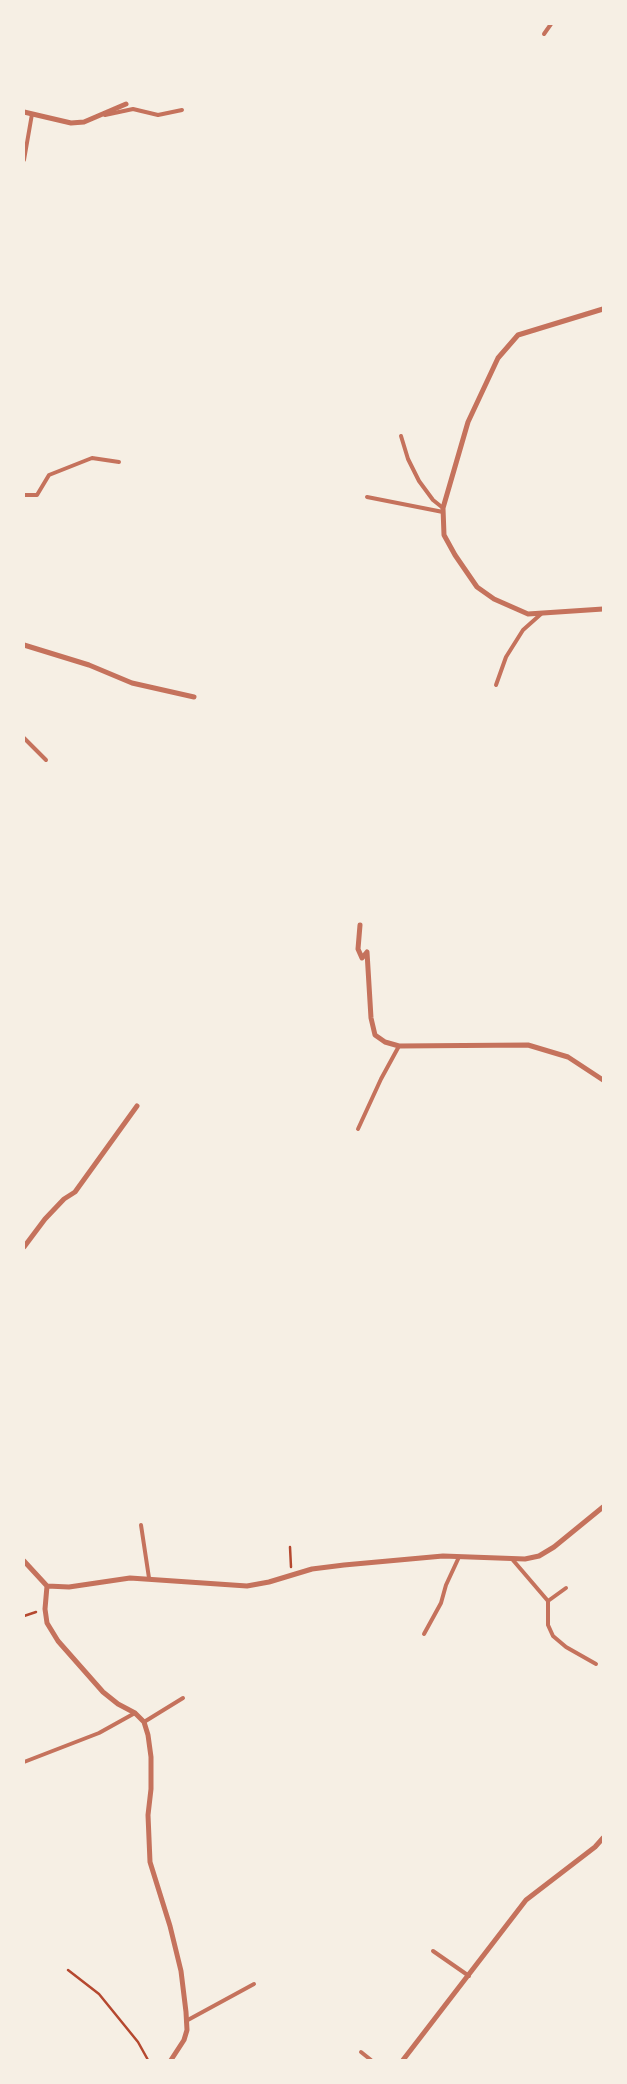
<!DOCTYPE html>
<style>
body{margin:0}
#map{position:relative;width:627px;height:2084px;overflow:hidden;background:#f6efe4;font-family:Signika,sans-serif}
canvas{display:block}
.frame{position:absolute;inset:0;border:25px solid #f6efe4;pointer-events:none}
</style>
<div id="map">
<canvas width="627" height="2084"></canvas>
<div class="frame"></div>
</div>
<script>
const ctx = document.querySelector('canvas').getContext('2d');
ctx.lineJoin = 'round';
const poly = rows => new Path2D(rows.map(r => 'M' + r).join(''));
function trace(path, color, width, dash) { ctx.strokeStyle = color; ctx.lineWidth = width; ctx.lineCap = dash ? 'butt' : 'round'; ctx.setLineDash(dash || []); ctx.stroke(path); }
const path = poly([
 [290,1547,291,1567],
 [24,1616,36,1612],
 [68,1970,99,1994,138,2042,148,2060]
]);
const service = poly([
 [544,34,551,24],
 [105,115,133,109,158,115,182,110],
 [24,160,32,114],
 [401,436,408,459,419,481,433,500,443,508],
 [24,495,37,495,49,475,92,458,119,462],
 [367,497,443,512],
 [496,685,506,657,523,630,541,614],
 [24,738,46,760],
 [358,1129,381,1079,399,1046],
 [141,1525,149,1578],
 [512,1559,548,1601,548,1625,553,1636,566,1647,596,1664],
 [548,1601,566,1588],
 [424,1634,441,1603,446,1585,459,1557],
 [144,1722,183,1698],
 [24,1762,99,1733,135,1713],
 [433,1951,469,1976],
 [186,2021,254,1984],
 [361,2052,371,2060]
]);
const minor = poly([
 [24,112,71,123,84,122,126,104],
 [603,309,518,335,498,358,468,422,443,508,444,535,455,555,477,587,494,599,528,614,603,609],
 [24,645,89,665,132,683,194,697],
 [360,925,358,949,362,958,367,952,371,1018,375,1035,385,1042,399,1046,528,1045,568,1057,603,1080],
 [24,1247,45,1219,64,1199,75,1192,137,1106],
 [24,1561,47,1586,69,1587,130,1578,247,1586,269,1582,312,1569,344,1565,443,1556,525,1559,539,1556,554,1547,603,1507],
 [47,1586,45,1609,47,1623,58,1641,103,1692,118,1704,135,1713,144,1722,148,1735,151,1757,151,1789,148,1815,150,1862,170,1926,181,1971,186,2012,187,2030,184,2040,171,2060],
 [403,2060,526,1900,595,1847,603,1838]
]);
trace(path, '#b5482f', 2.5);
trace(service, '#c5725c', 4);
trace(minor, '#c5725c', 5);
</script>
